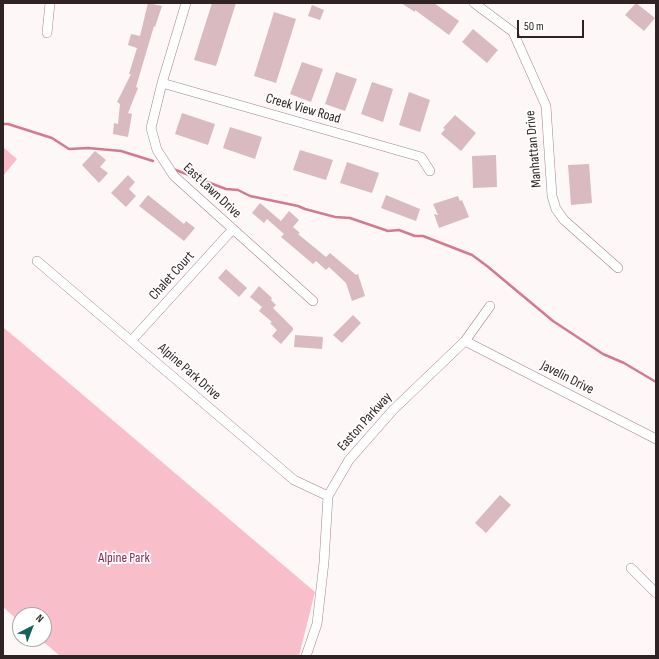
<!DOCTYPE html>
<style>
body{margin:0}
#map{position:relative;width:659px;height:659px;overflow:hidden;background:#fdf7f8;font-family:"Sofia Sans Condensed",sans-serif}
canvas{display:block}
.frame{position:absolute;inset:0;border:4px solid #2f2325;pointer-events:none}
.north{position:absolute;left:12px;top:607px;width:40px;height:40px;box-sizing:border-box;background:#fff;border:1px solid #aca7a8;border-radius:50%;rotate:42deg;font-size:11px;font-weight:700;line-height:16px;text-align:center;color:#2f2325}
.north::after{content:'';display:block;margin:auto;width:14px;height:18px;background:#16625a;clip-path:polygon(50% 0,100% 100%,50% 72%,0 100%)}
.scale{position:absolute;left:517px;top:20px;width:67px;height:18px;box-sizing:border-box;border:2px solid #2f2325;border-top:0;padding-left:5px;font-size:12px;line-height:14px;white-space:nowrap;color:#2f2325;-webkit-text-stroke:3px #fff;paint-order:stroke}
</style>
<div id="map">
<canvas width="659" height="659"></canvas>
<div class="frame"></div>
<div class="north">N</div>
<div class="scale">50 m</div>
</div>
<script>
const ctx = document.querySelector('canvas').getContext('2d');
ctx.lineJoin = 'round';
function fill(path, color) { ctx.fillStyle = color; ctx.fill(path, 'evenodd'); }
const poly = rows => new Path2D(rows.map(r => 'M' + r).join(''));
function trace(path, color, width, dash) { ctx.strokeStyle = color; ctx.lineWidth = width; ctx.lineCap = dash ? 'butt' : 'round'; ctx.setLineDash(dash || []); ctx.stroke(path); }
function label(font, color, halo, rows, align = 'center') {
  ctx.font = font + ' "Sofia Sans Condensed",sans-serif'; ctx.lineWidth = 3.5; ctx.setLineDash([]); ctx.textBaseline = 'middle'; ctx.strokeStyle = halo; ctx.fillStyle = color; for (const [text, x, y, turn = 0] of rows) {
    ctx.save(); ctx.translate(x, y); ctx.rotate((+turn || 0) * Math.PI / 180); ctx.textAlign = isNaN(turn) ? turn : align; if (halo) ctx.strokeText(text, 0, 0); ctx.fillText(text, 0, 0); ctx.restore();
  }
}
const green = poly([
 [3,147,17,159,3,176],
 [3,327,315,592,299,656,60,656,40,639,44,639,44,615,20,615,20,622,3,607]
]);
const stream = poly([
 [3,124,8,124,52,138,69,149,88,148,121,151,153,161],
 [173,169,226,189,238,190,250,196,298,206,305,209,335,217,350,218,388,231,399,230,415,236,423,236,472,255,487,266,553,321,603,354,624,363,656,382]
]);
const building = poly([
 [148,3,162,6,155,27,154,26,136,87,138,88,128,113,132,114,128,137,113,134,114,123,118,124,120,104,117,102,131,74,129,74,137,48,128,45,131,34,140,36],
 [212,3,236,3,216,66,194,60],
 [401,3,434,3,459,21,449,35,415,10,415,12],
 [636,3,655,18,644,31,625,15],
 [312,5,324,10,320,20,308,16],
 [274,12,296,19,276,83,254,76],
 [473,29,498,50,487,63,462,42],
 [302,62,323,69,311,102,290,94],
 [336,72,357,79,345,111,325,104],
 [372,82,393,89,383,122,361,114],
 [409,92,430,100,420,132,399,125],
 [182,113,215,124,208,145,175,134],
 [455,115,476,133,461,151,441,134,445,129,443,128],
 [230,127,262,137,255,159,223,148],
 [300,150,333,160,326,180,293,170],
 [95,151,106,160,100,167,108,173,99,183,82,165],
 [496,155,497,187,473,188,472,156],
 [347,162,379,173,372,193,340,183],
 [589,164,592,203,571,205,568,165],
 [128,175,135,182,129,189,136,196,126,207,111,193],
 [148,195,184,224,186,221,195,228,184,241,139,206],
 [386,195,420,209,416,221,381,208],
 [458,196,460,201,462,200,469,217,439,228,434,214,438,215,433,204],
 [260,203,281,221,289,211,299,220,293,227,300,233,298,234,326,257,330,253,356,275,358,274,365,296,352,301,346,283,329,267,326,270,316,261,313,264,281,237,284,234,267,219,264,223,252,213],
 [226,269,247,288,239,297,218,278],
 [259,286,272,298,271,300,276,305,273,308,293,328,293,330,281,344,272,336,277,330,270,323,272,322,259,311,262,307,250,297],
 [353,315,361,323,342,343,333,335],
 [295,335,323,337,322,349,294,347],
 [500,495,511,505,486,533,475,523]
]);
const street = poly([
 [186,3,162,83,151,128,157,150,174,176,313,301],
 [474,3,513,32,546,106,552,196,556,209,564,220,618,268],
 [47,33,50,3],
 [162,83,421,157,430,171],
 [37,261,294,480,328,496],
 [132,340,233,229],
 [465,341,656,439],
 [631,568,656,593],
 [306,656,317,624,324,562,328,496,349,460,393,410,465,341,490,306]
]);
const streetNames = [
 ["Creek View Road",303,109,16],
 ["Manhattan Drive",534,149,-95],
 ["East Lawn Drive",212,191,43],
 ["Chalet Court",172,276,-48],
 ["Alpine Park Drive",189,372,41],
 ["Javelin Drive",567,378,27],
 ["Easton Parkway",365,422,-48]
];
const parkNames = [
 ["Alpine Park",124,558]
];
fill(green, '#f8bfcb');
trace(stream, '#d37a90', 2.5);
fill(building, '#d9bac0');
trace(street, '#a3858b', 10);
trace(street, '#fff', 9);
label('14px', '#2f2325', '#fff', streetNames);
label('14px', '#92274b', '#fff', parkNames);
</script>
